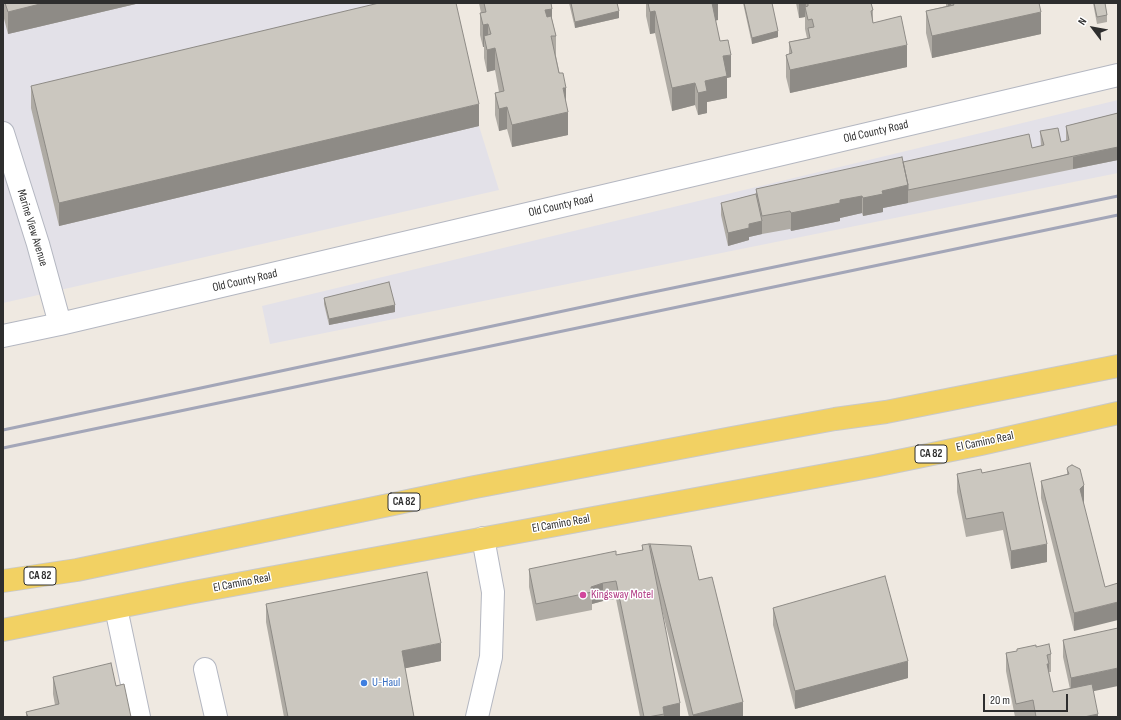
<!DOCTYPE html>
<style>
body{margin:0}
#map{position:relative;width:1121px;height:720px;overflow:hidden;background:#efe9e1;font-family:"Sofia Sans Condensed",sans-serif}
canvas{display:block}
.frame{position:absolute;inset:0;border:4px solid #2e2e2e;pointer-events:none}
.north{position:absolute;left:1073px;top:8px;width:40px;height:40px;-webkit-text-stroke:3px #fff;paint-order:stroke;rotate:302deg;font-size:11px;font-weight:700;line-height:16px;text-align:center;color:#2e2e2e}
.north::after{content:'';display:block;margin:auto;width:14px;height:18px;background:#2e2e2e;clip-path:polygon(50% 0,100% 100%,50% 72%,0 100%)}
.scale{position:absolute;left:983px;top:694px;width:85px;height:18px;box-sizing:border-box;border:2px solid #2e2e2e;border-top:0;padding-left:5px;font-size:12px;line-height:14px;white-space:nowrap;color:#2e2e2e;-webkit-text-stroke:3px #fff;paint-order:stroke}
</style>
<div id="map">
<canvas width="1121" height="720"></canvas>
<div class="frame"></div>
<div class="north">N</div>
<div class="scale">20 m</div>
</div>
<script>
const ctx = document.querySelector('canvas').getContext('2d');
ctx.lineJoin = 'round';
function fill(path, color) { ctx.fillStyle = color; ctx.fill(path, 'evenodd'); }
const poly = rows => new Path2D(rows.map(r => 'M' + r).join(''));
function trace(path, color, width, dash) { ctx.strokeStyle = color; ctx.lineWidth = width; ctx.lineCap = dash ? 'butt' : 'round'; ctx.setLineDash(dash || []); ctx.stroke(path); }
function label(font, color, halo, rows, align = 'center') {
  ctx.font = font + ' "Sofia Sans Condensed",sans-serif'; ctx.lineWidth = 3; ctx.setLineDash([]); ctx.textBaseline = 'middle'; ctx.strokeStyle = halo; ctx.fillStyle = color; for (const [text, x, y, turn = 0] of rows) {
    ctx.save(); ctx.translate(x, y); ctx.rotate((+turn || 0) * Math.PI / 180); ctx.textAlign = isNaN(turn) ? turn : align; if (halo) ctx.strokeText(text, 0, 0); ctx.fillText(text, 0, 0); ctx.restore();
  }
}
const industrial = poly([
 [3,3,451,3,479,126,499,190,3,303],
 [1118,100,1118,173,270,344,262,306]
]);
const minor = poly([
 [3,133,38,244,60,324],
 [3,336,60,324,1118,75],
 [116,608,139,717],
 [205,669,216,717],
 [477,717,491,657,493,592,483,538]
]);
const major = poly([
 [3,581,77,570,475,487,732,438,835,419,886,412,1118,366],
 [3,630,189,593,874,466,981,444,1118,413]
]);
const rail = poly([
 [3,430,634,296,1118,196],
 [3,448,1118,215]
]);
const wall = poly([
 [3,3,140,3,8,34,3,15],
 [479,3,551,3,552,19,556,36,556,56,566,105,568,135,512,147,507,129,499,131,495,115,495,93,499,92,495,70,487,72,484,58,484,47,483,47,480,35,480,13,481,13],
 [569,3,617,3,619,18,575,28],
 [646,3,718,3,718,20,715,20,720,41,731,77,727,78,727,98,707,102,707,113,698,115,695,105,672,111,655,33,650,34,646,16],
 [743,3,772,3,778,37,752,44],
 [796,3,871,3,873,10,873,23,907,67,790,93,786,77,786,55,789,54,789,42,807,38,805,29,805,17,799,18],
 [946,3,1039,3,1041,34,932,58,926,33,926,11,946,6],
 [1093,3,1105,3,1107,15,1107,22,1097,24],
 [31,86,479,126,59,226,31,108],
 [1118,113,1118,160,883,208,883,212,863,216,862,213,840,218,840,221,791,231,790,229,762,234,749,237,749,240,728,246,721,215,721,203,756,194,756,189,903,162,1032,148,1041,146,1040,131,1061,142,1066,141,1066,126],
 [324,298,395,312,329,325,324,304],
 [1067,469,1084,502,1074,631,1041,498,1041,481,1067,474],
 [982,473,1047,562,1011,569,1003,530,966,537,957,492,957,474],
 [650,544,699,580,743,717,689,717,659,598,680,717,640,717,616,599,603,601,592,604,592,610,536,621,529,587,529,569,616,555,642,550,642,545,650,553],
 [266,604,441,661,405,668,414,717,284,717,266,622],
 [773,608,908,678,795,709,773,625],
 [1063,640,1093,691,1098,717,1015,717,1006,671,1006,653,1017,651,1017,649,1036,647,1051,654,1051,672,1049,672,1049,677,1053,692,1070,689,1063,657],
 [53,677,116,686,131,717,26,717,26,712,55,705,53,694]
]);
const shadedWall = poly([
 [44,3,140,3,8,34,8,12],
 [711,3,718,3,718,20,711,22],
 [799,3,806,3,805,17,799,18],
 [948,3,951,3,951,17,948,18],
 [552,9,552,31,545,32,545,10],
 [619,11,619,18,575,28,575,22],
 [655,11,655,33,650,34,650,12],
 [1041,12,1041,34,932,58,932,36],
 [488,24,488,46,484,36,484,47,483,47,483,25],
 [778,31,778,37,752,44,752,38],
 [907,45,907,67,790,93,790,70],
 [495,48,495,70,487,72,487,50],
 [731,55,731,77,727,78,727,98,707,102,707,113,698,115,698,93,705,81,723,56],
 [695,83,695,105,672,111,672,88],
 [563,88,566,88,566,110],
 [479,104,479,126,59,226,59,203],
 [507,107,507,129,499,131,499,109],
 [568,112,568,135,512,147,512,125],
 [1118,147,1118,160,1073,169,1073,157],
 [908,185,908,203,883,208,883,212,863,216,863,198,882,191],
 [862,196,862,213,840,218,840,221,791,231,791,213,840,200],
 [762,221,762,234,749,237,749,240,728,246,728,233,749,224],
 [395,305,395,312,329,325,329,319],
 [1084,485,1084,502,1080,506,1080,489],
 [1047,544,1047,562,1011,569,1011,551],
 [603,583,603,601,592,604,592,592,591,587],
 [1118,602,1118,620,1074,631,1074,613],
 [441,643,441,661,402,669,402,651],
 [908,661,908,678,795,709,795,691],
 [1047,664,1049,664,1049,682],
 [1118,668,1118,686,1071,696,1071,678],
 [743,702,743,717,693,717,693,715],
 [680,703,680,717,664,717,663,707],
 [1098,714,1098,717,1084,717]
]);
const building = poly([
 [5,3,44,3,8,12,5,3],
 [379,3,456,3,479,104,59,203,31,86,379,3],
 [484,3,551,3,552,9,545,10,547,17,551,16,556,36,551,36,559,73,563,73,566,88,563,88,568,112,512,125,507,107,499,109,495,93,504,91,495,48,487,50,484,36,491,34,488,24,483,25,480,13,486,12,484,3],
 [571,3,617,3,619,11,575,22,571,3],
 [648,3,712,3,720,41,728,40,731,55,723,56,727,76,705,81,707,91,698,93,695,83,672,88,655,11,650,12,648,3],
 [744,3,772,3,778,31,752,38,744,3],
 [808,3,871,3,873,10,871,11,873,23,901,16,907,45,790,70,786,55,792,53,789,42,810,38,808,28,814,27,812,19,808,20,805,7,808,6,808,3],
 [953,3,1039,3,1041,12,932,36,926,11,954,5,953,3],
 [1094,3,1105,3,1107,15,1097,17,1094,3],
 [1118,113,1118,147,908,190,908,185,903,162,1029,134,1032,148,1044,145,1040,131,1058,128,1061,142,1069,140,1066,126,1118,113],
 [902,157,908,185,882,191,883,194,863,198,862,196,840,200,840,203,791,213,790,211,762,216,756,189,902,157],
 [756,194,762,221,749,224,749,228,728,233,721,203,756,194],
 [389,282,395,305,329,319,324,298,389,282],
 [1030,463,1047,544,1011,551,1003,512,966,519,957,474,981,469,982,473,1030,463],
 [1072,465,1080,469,1084,485,1080,489,1105,587,1118,583,1118,602,1074,613,1041,481,1069,474,1067,469,1068,467,1072,465],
 [649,544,680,703,663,707,664,714,648,717,644,717,616,581,603,583,591,587,592,592,536,604,529,569,616,551,616,555,643,550,642,545,649,544],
 [650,544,691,546,699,580,712,577,743,702,693,715,650,544],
 [427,572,441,643,402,651,414,717,288,717,266,604,427,572],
 [885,576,908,661,795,691,773,608,885,576],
 [1118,628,1118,668,1071,678,1063,640,1118,628],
 [1049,644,1051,654,1047,655,1049,664,1047,664,1053,692,1092,684,1098,714,1084,717,1036,717,1033,700,1016,704,1006,653,1017,651,1017,649,1036,645,1036,647,1049,644],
 [111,663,116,686,124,684,131,717,28,717,26,712,59,704,53,677,111,663]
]);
const markers = [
 [583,595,4,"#d1479c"],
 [364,683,4,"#3f7fe0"]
];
const shields = [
 [931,454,32],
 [404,502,32],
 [40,576,32]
];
const shieldNames = [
 ["CA 82",931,454],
 ["CA 82",404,502],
 ["CA 82",40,576]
];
const streetNames = [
 ["Old County Road",876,132,-13],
 ["Old County Road",561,206,-13],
 ["Marine View Avenue",32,228,73],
 ["Old County Road",245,281,-13],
 ["El Camino Real",985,442,-12],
 ["El Camino Real",561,524,-10],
 ["El Camino Real",242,583,-11]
];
const hotelNames = [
 ["Kingsway Motel",591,595]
];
const shopNames = [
 ["U-Haul",372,683]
];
fill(industrial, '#e3e1e8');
trace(minor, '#b4b7c1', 24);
trace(major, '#c9c9c9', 24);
trace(minor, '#fff', 22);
trace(major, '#f2d163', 22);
trace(rail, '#a3a6b8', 3);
fill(wall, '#afaba4');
fill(shadedWall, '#8e8b86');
fill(building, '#cbc7bf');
trace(building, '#8e8b86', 1);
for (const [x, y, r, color] of markers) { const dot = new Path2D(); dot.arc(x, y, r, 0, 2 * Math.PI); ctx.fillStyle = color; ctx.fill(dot); trace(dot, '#fff', 1.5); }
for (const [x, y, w] of shields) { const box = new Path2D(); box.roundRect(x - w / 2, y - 9, w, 18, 3); ctx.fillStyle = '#fff'; ctx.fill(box); trace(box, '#2e2e2e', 1); }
label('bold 11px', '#2e2e2e', null, shieldNames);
label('12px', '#2e2e2e', '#fff', streetNames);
label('12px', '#b23c85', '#fff', hotelNames, 'left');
label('12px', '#366cbe', '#fff', shopNames, 'left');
</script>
